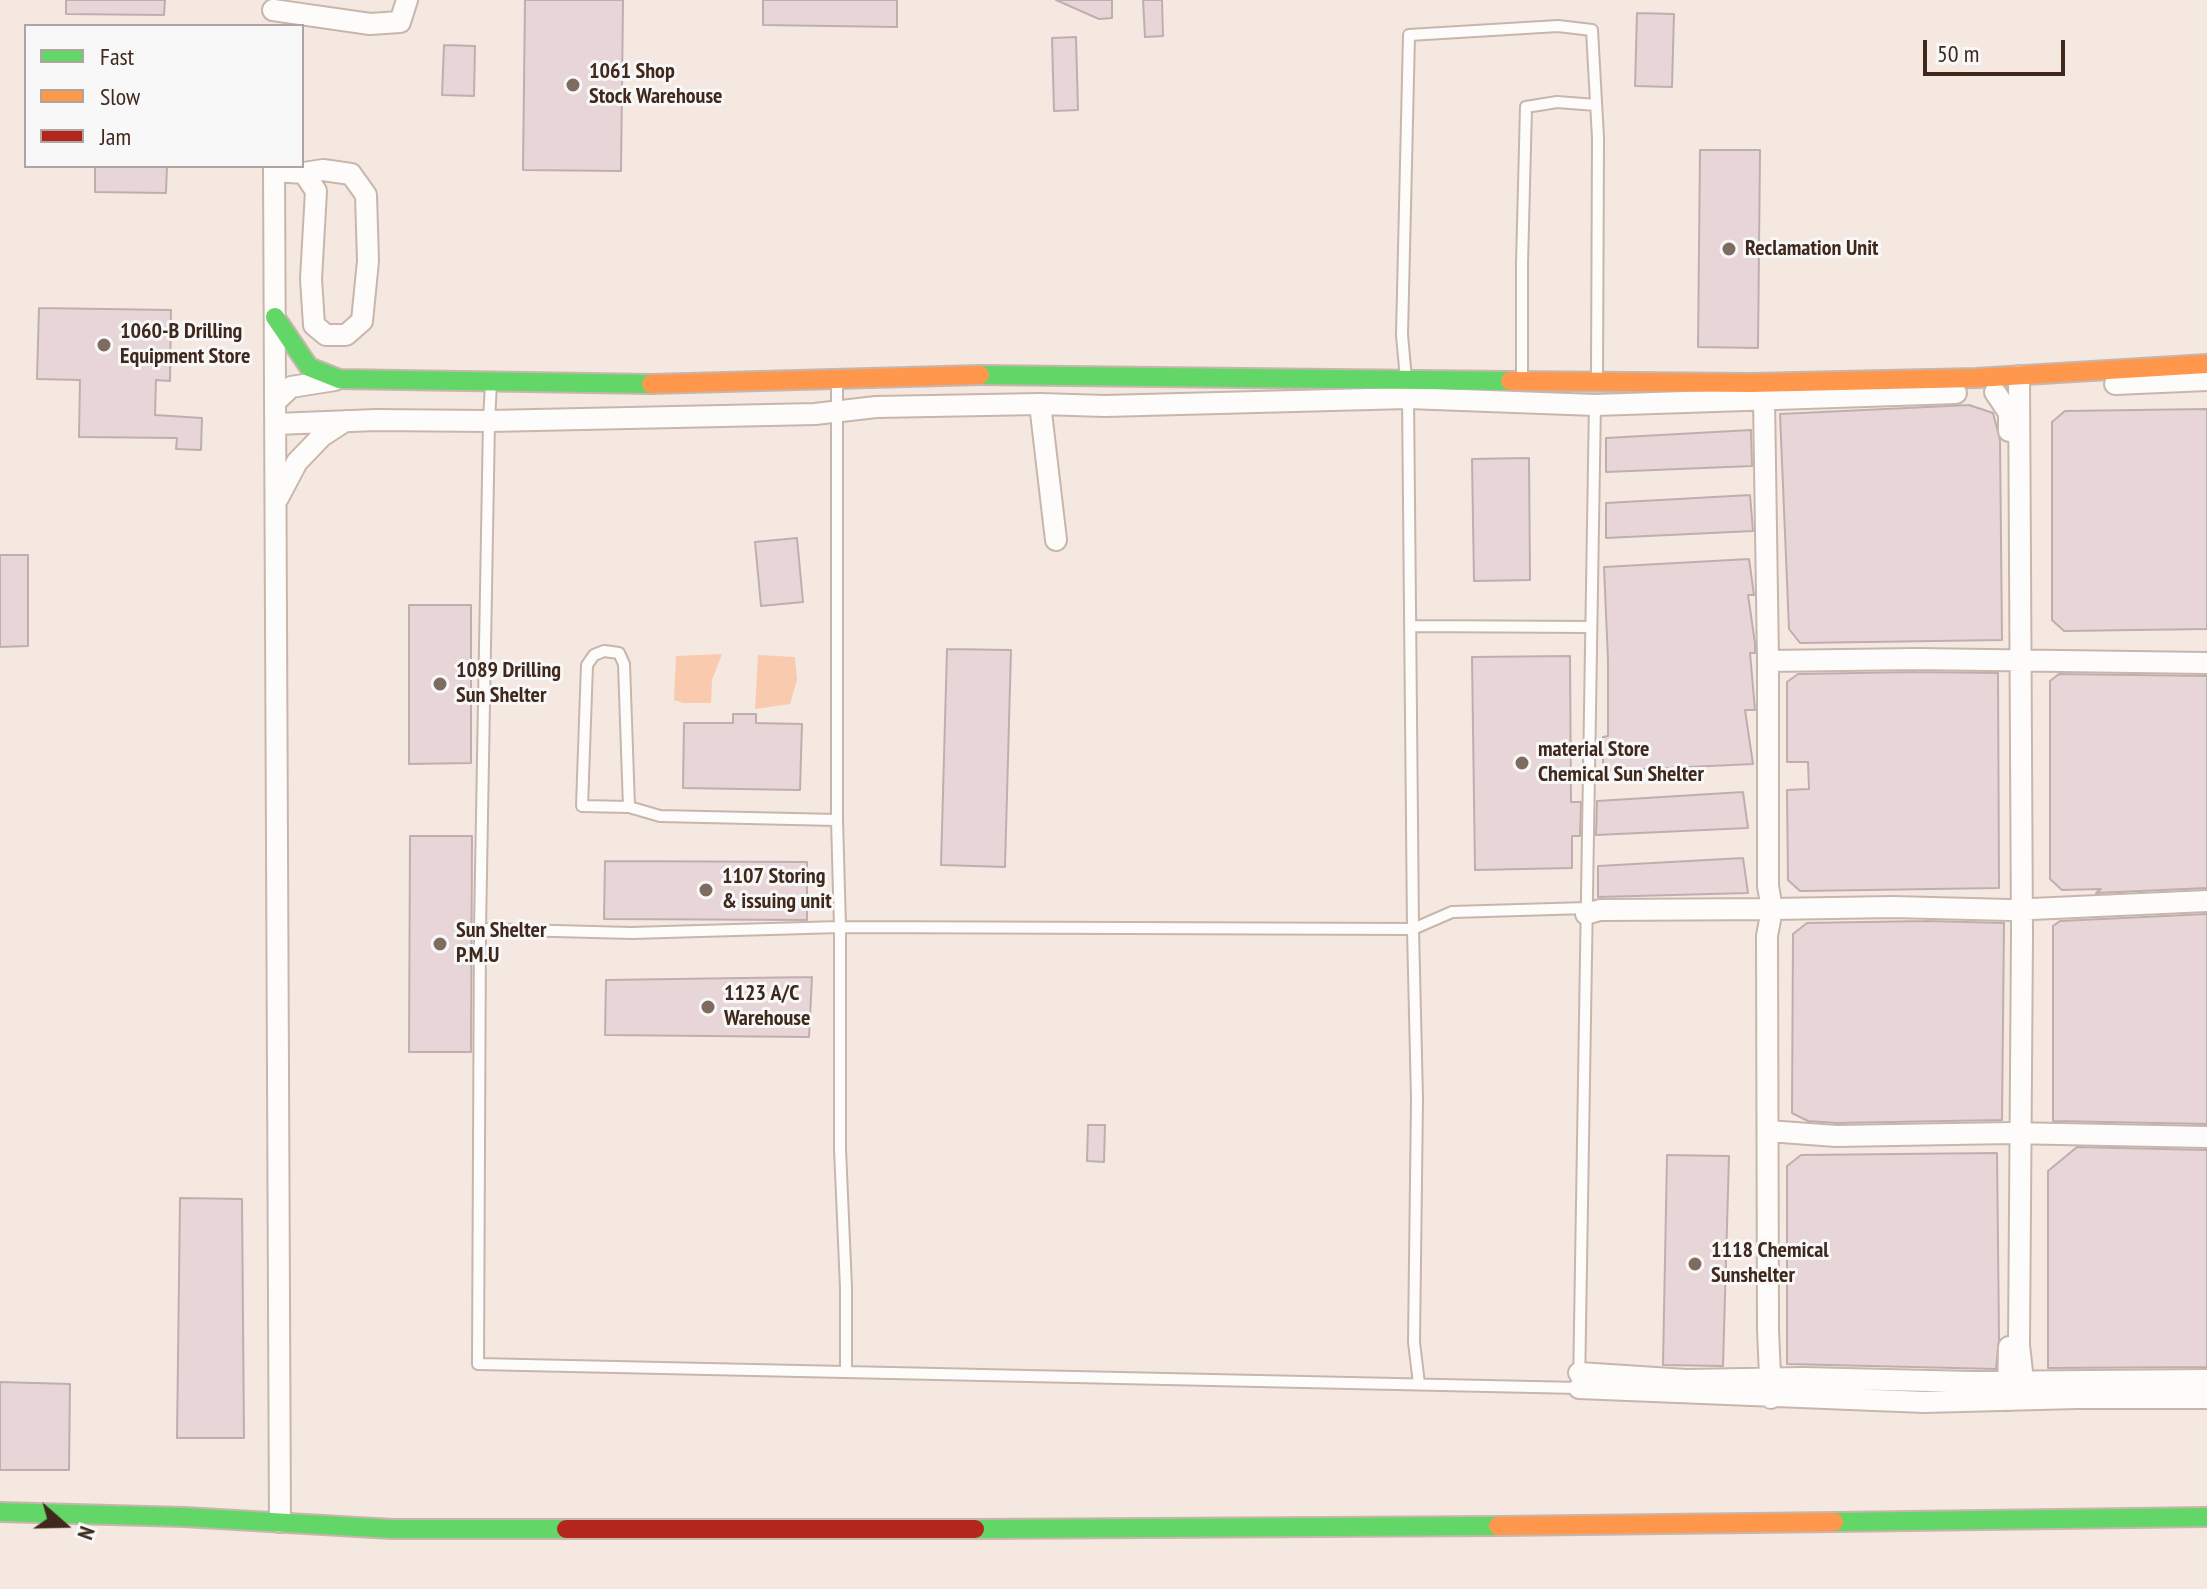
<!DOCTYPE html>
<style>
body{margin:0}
#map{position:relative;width:2207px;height:1589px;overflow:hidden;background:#f5e8e0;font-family:"PT Sans Narrow",sans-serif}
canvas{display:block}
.legend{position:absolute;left:24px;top:24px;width:280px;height:144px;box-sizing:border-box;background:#f8f8f8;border:2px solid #aea5a0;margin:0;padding:10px 14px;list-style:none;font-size:24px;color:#40291c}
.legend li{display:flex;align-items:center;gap:16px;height:40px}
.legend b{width:40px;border:2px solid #aea5a0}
.north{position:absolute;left:24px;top:1485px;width:80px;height:80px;-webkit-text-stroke:6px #f8f8f8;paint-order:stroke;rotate:110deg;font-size:22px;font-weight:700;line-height:32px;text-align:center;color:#40291c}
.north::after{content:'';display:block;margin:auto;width:28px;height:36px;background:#40291c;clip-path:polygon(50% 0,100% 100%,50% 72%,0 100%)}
.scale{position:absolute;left:1923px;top:40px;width:142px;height:36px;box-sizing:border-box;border:4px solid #40291c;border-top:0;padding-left:10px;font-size:24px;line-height:28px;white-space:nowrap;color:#40291c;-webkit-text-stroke:6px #f8f8f8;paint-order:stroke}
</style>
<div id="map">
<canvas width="2207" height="1589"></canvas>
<ul class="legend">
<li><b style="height:10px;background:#63d668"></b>Fast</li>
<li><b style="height:10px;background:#ff974d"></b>Slow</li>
<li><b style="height:10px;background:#b3261e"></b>Jam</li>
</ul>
<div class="north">N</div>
<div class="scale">50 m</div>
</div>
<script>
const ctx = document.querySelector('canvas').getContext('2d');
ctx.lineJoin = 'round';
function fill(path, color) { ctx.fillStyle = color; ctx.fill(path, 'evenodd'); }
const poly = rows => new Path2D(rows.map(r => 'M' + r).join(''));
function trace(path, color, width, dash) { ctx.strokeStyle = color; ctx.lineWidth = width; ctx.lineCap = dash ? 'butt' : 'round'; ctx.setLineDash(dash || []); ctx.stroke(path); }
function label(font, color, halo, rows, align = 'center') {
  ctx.font = font + ' "PT Sans Narrow",sans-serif'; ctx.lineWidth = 6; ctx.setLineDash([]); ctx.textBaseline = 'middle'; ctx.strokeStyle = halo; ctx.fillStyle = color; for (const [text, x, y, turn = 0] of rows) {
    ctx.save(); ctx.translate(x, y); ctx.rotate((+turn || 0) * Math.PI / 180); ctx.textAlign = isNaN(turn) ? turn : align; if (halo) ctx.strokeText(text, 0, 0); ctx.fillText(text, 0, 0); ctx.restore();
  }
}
const green = poly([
 [722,654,712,680,711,703,683,703,674,700,676,656],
 [758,655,795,657,797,680,790,704,755,709]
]);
const building = poly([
 [66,0,165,0,164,15,66,14,66,0],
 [525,0,623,0,621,171,523,170,525,0],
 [763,0,897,0,897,27,763,25,763,0],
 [1056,0,1112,0,1112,18,1099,19,1056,0],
 [1143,0,1162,0,1163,36,1145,37,1143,0],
 [1637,13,1674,14,1672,87,1635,86,1637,13],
 [1076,37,1078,110,1054,111,1052,38,1076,37],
 [444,45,475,46,474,96,442,95,444,45],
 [1700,150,1760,150,1758,348,1698,347,1700,150],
 [95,166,167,166,166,193,95,192,95,166],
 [39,308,171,310,170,381,156,380,155,415,202,418,201,450,176,449,177,438,79,437,80,380,37,379,39,308],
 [1969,405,1993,413,2000,440,2002,640,1800,643,1789,629,1780,414,1969,405],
 [2207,409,2207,629,2064,631,2052,620,2052,422,2065,411,2207,409],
 [1751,430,1752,466,1606,472,1606,438,1751,430],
 [1529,458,1530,580,1474,581,1472,459,1529,458],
 [1750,495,1753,531,1606,538,1606,503,1750,495],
 [797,538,803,602,761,606,755,542,797,538],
 [0,555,28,555,28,646,0,647,0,555],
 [1749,559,1754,595,1748,595,1755,643,1755,653,1750,653,1755,710,1745,710,1753,764,1603,771,1603,737,1608,736,1608,660,1604,567,1749,559],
 [409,605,471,605,471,763,409,764,409,605],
 [947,649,1011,650,1005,867,941,865,947,649],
 [1570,656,1571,802,1581,802,1580,836,1572,836,1572,868,1475,870,1472,657,1570,656],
 [1916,672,1998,673,1999,888,1800,891,1788,880,1787,790,1809,789,1808,762,1787,762,1787,682,1798,674,1916,672],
 [2059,674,2207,676,2207,888,2096,893,2101,889,2062,890,2050,879,2050,681,2059,674],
 [733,714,756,714,756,723,802,724,800,790,683,788,684,723,733,723,733,714],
 [1743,792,1748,828,1596,835,1597,801,1743,792],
 [410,836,472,836,471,1052,409,1052,410,836],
 [1743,858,1748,893,1598,897,1598,866,1743,858],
 [605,861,807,862,807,920,604,919,605,861],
 [2207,914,2207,1124,2053,1121,2053,926,2060,921,2207,914],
 [1926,921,2004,923,2002,1120,1836,1123,1808,1121,1792,1113,1793,934,1807,923,1926,921],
 [812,977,809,1037,605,1035,606,980,812,977],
 [1088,1125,1105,1125,1104,1162,1087,1161,1088,1125],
 [2077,1147,2207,1150,2207,1367,2048,1368,2048,1171,2077,1147],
 [1997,1153,1999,1339,1996,1369,1787,1364,1787,1166,1801,1155,1997,1153],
 [1667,1155,1729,1156,1723,1366,1663,1365,1667,1155],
 [180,1198,242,1199,244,1438,177,1438,180,1198],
 [0,1382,70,1384,69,1470,0,1470,0,1382]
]);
const lane = poly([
 [1406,379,1402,335,1409,35,1558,26,1592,30,1598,138,1597,378],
 [1522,379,1522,264,1526,107,1557,102,1596,105],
 [837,381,837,820,840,927,1413,929,1408,395],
 [491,383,489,421,480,929,478,1364,1579,1388,1595,402],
 [1410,626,1591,627],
 [629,807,582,806,587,665,594,655,604,651,619,653,624,664,629,807,660,816,837,820],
 [480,929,631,933,840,927,840,1149,846,1288,846,1372],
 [1419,1384,1414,1342,1417,1099,1413,929,1452,912,1587,908]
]);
const street = poly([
 [273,10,370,24,400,22,407,0],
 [274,166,280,1522],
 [274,171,304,173,316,191,311,279,314,325,326,335,346,335,362,321,368,261,366,195,351,174,323,170,304,173],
 [2019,376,2022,934,2019,1345,2025,1399],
 [2115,384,2207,380],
 [1995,392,2009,413,2009,431],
 [1764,400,1768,661,1916,659,2207,663],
 [276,401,291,387,335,380],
 [1040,404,1105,406,1408,398,1595,405,1956,393],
 [276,424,376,420,489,421,815,414,876,407,1040,404,1056,540],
 [278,498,297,462,322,436,345,421],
 [1768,661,1768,886,1772,909,1892,907,2010,910,2207,901],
 [1586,914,1600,910,1772,909,1767,936,1768,1330,1771,1398],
 [1768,1131,1836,1136,2010,1133,2207,1137],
 [1579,1373,1686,1380,1803,1378,1972,1382,2207,1380],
 [1579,1388,1924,1402,2077,1398,2207,1398],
 [2008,1400,2009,1347]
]);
const fast = poly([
 [275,317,309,367,339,379,651,384],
 [980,375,1510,381],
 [0,1512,184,1517,392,1529,566,1529],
 [1834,1522,2207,1517],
 [975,1529,1498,1526]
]);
const slow = poly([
 [1510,381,1751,383,1976,378,2207,364],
 [651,384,980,375],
 [1498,1526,1834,1522]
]);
const jam = poly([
 [566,1529,975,1529]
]);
const markers = [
 [573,85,8,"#7f6c61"],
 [1729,249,8,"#7f6c61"],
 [104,345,8,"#7f6c61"],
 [440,684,8,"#7f6c61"],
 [1522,763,8,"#7f6c61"],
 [706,890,8,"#7f6c61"],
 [440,944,8,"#7f6c61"],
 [708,1007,8,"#7f6c61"],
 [1695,1264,8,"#7f6c61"]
];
const poiNames = [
 ["1061 Shop",589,72],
 ["Stock Warehouse",589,97],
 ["Reclamation Unit",1745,249],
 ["1060-B Drilling",120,332],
 ["Equipment Store",120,357],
 ["1089 Drilling",456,671],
 ["Sun Shelter",456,696],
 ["material Store",1538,750],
 ["Chemical Sun Shelter",1538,775],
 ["1107 Storing",722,877],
 ["& issuing unit",722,902],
 ["Sun Shelter",456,931],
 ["P.M.U",456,956],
 ["1123 A/C",724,994],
 ["Warehouse",724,1019],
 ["1118 Chemical",1711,1251],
 ["Sunshelter",1711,1276]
];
fill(green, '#facaae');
fill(building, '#e8d5d7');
trace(building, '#bfaeb0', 2);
trace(lane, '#c7b6ac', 14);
trace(street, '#c7b6ac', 24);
trace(fast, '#c7b6ac', 22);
trace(slow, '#c7b6ac', 22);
trace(jam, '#c7b6ac', 22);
trace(lane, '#fefcfa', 10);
trace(street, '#fefcfa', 20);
trace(fast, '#63d668', 18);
trace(slow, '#ff974d', 18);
trace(jam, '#b3261e', 18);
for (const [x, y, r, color] of markers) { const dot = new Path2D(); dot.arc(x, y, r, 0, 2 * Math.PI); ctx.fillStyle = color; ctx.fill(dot); trace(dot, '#f8f8f8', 3); }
label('bold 22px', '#40291c', '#f8f8f8', poiNames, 'left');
</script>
